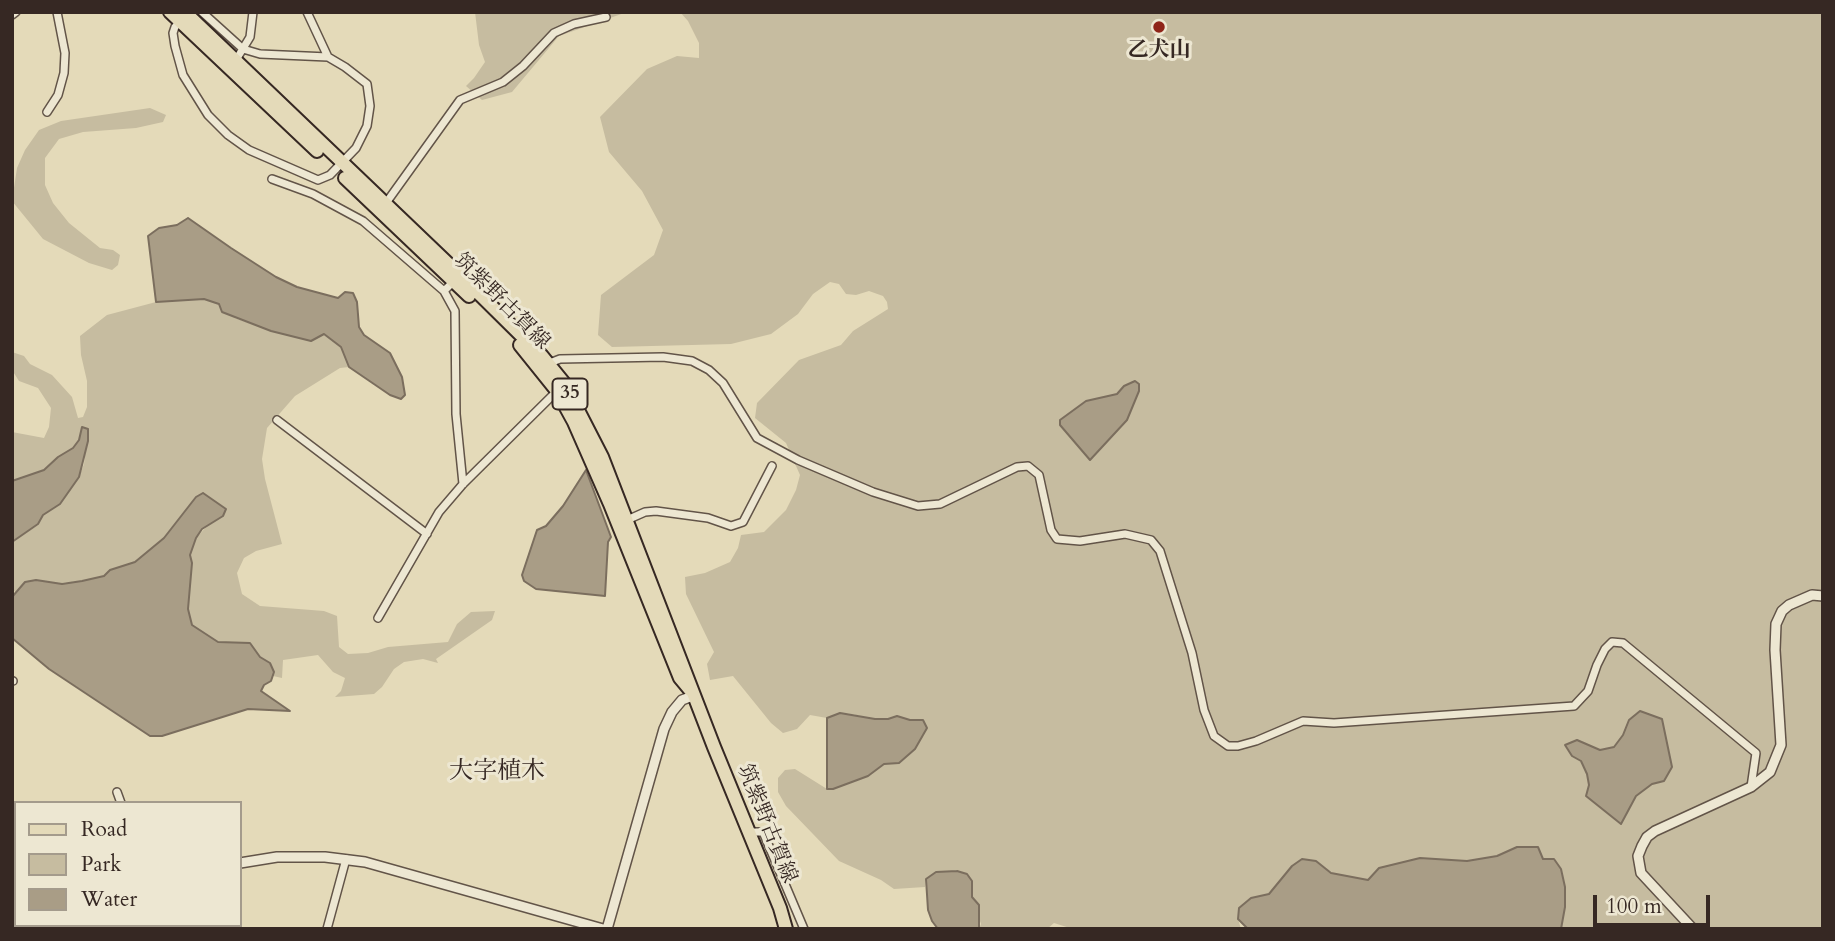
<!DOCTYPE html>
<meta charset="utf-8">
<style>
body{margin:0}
#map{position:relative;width:1835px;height:941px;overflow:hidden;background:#e4dab9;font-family:Cardo,serif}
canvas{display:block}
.frame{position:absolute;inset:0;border:14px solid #362823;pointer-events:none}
.legend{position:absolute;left:14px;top:801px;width:228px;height:126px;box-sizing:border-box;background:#ede7d2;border:2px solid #a49b8c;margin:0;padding:9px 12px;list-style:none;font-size:21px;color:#362823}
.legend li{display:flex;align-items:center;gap:14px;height:35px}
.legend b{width:35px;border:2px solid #a49b8c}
.scale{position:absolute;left:1593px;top:895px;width:117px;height:32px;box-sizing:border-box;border:4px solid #362823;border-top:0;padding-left:9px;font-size:21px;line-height:24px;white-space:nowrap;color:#362823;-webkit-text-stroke:5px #ede7d2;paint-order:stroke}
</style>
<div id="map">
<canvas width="1835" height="941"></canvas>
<div class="frame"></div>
<ul class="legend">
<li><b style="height:9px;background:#e4dab9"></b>Road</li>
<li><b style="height:19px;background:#c6bca0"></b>Park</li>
<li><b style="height:19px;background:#a99d86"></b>Water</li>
</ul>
<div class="scale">100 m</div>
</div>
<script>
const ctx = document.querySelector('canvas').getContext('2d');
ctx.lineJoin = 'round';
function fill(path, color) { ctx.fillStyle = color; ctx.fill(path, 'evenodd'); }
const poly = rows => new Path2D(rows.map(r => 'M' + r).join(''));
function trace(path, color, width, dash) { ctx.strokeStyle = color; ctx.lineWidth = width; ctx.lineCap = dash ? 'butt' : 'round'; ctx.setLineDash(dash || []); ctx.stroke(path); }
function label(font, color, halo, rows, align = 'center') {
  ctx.font = font + ' Cardo,"Noto Serif JP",serif'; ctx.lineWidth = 6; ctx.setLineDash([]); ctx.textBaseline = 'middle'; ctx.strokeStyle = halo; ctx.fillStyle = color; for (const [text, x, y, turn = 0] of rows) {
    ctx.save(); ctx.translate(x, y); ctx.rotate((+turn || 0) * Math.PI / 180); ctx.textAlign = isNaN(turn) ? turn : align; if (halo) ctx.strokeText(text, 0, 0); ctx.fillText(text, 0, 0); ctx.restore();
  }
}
const green = poly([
 [475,12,627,12,559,36,512,92,482,100,466,86,474,78,485,62,479,45],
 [680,12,1823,12,1823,929,1561,929,1565,907,1565,887,1561,870,1543,859,1537,847,1517,847,1497,856,1467,861,1420,858,1379,868,1368,880,1330,873,1316,861,1285,876,1269,894,1251,898,1239,908,1238,919,1241,929,1073,929,1054,923,1047,929,979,929,981,924,972,897,972,881,957,871,936,872,926,879,925,887,894,889,881,880,839,861,786,806,778,792,778,778,785,770,795,769,827,789,868,776,884,764,899,763,915,748,909,720,897,716,888,719,875,719,851,714,840,713,827,718,810,715,797,729,783,733,771,723,733,676,710,680,707,664,714,652,686,594,685,577,705,573,730,562,738,548,741,535,764,532,786,510,796,490,800,475,786,443,755,418,757,403,799,360,841,345,853,331,888,309,887,302,883,296,869,291,856,295,846,294,839,284,830,282,813,294,798,314,771,334,731,344,612,347,598,335,601,295,654,255,663,230,642,191,609,152,600,117,647,69,677,56,699,58,699,43,688,21],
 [1662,719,1672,767,1664,781,1652,784,1636,796,1621,824,1589,785,1587,774,1581,761,1572,756,1566,745,1577,740,1600,750,1614,747,1623,735,1629,720],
 [150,108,166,115,163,122,136,128,83,132,59,139,45,158,45,185,53,203,69,223,100,248,113,250,120,255,118,265,112,270,89,263,43,239,12,201,17,168,25,150,39,130,61,121],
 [204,299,219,304,235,318,271,331,285,333,324,334,341,347,349,367,340,368,295,396,267,428,262,459,265,479,282,544,256,551,244,558,237,573,242,594,260,606,324,611,337,616,339,647,348,654,368,653,388,647,448,642,457,624,471,612,495,611,492,620,436,659,438,663,423,659,404,662,394,669,382,687,374,694,335,697,341,691,345,678,333,672,318,655,283,660,282,678,273,676,270,664,260,657,256,651,234,642,218,642,201,632,192,625,188,609,192,563,190,555,196,538,210,523,217,503,203,493,196,497,164,538,135,562,110,570,105,576,82,581,52,584,36,580,25,582,15,592,12,588,12,542,38,525,43,515,60,504,79,477,84,464,88,429,82,427,79,440,73,448,58,457,44,470,12,481,12,432,44,438,49,427,51,408,38,388,19,381,12,370,12,352,24,356,30,364,52,375,72,397,78,418,83,417,87,407,87,381,81,355,80,336,107,315,156,302]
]);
const water = poly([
 [188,218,231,248,276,277,297,287,338,298,345,292,353,293,357,302,359,327,364,335,390,353,402,377,405,395,401,399,390,395,349,367,341,347,324,334,311,341,271,331,222,312,219,304,204,299,156,302,148,236,159,228,177,225,188,218],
 [1135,381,1139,384,1139,391,1127,420,1090,460,1060,425,1060,420,1086,401,1117,394,1124,386,1135,381],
 [82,427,88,429,88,441,79,477,60,504,43,515,38,524,12,542,12,481,44,470,58,457,73,448,79,440,82,427],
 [586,470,611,537,608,542,605,596,536,589,524,581,522,575,537,530,546,526,563,506,586,470],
 [203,493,226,509,223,516,202,529,196,538,190,555,192,563,188,609,192,625,218,642,250,643,260,657,270,663,274,672,271,681,264,685,261,691,290,711,248,709,162,736,150,736,49,669,12,638,12,597,25,582,36,580,62,584,82,581,104,576,110,570,135,562,164,538,196,497,203,493],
 [1640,711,1662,719,1672,767,1664,781,1652,784,1636,796,1621,824,1586,796,1589,785,1587,774,1581,761,1572,756,1565,745,1577,740,1600,750,1614,747,1623,735,1629,720,1640,711],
 [840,713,875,719,888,719,897,716,910,720,923,720,927,728,915,749,899,763,884,764,868,776,833,789,827,789,827,718,840,713],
 [1517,847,1538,847,1543,859,1554,859,1561,869,1565,887,1565,907,1561,929,1248,929,1238,919,1239,908,1251,898,1269,894,1292,866,1302,859,1316,861,1331,873,1368,880,1379,868,1420,858,1467,861,1497,856,1517,847],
 [957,871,967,874,972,881,972,897,979,905,979,929,938,929,932,921,928,910,926,879,936,872,957,871]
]);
const minor = poly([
 [307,12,328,57],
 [12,15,16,12],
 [181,20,175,27,173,33,175,46,183,75,208,115,228,135,249,150,318,180,330,175,356,148,367,126,370,106,367,84,345,67,328,57,260,54,243,49,202,12],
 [236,60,250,37,253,12],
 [47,112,58,95,64,73,65,53,57,12],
 [272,179,313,194,363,221,444,291],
 [386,203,460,100,503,82,523,66,554,33,574,24,606,17],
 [454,281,444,291,455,311,456,414,463,484],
 [547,364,560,359,663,357,692,361,709,370,723,383,757,438,798,460,873,492,918,506,940,504,1017,467,1028,466,1039,475,1051,530,1057,539,1080,541,1125,534,1151,540,1160,551,1192,653,1204,710,1214,736,1228,746,1238,746,1256,741,1303,721,1334,723,1574,706,1588,691,1597,665,1605,649,1612,642,1623,643,1756,753,1751,787],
 [277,420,427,534],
 [627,520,645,512,656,511,708,518,731,526,743,522,772,466],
 [378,618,439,512,463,484,558,390],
 [12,681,13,681],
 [117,792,121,803],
 [749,832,763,832,804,929],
 [174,925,176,929],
 [327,929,346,859]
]);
const tertiary = poly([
 [240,863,277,857,325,857,365,862,603,929],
 [72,929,80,925],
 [607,929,664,729,672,712,682,700,695,695],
 [1693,929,1641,873,1638,856,1642,846,1647,837,1655,831,1751,787,1770,772,1781,745,1775,650,1776,624,1782,611,1789,605,1812,595,1823,596]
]);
const primary = poly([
 [170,12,317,151],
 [185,12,460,275,542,356,564,383,602,457,714,747,780,908,786,929],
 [345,178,469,296],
 [520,345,557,391,574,422,610,504,680,678,690,690]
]);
const markers = [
 [1159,27,7,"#8f2418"]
];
const shields = [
 [570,394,35]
];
const shieldNames = [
 ["35",570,394]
];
const poiNames = [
 ["乙犬山",1159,51]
];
const streetNames = [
 ["筑紫野古賀線",501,302,45],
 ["筑紫野古賀線",766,824,68]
];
const quarterNames = [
 ["大字植木",497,772]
];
fill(green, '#c6bca0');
fill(water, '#a99d86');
trace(water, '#7b6e5e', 2);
trace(minor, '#625448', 10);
trace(tertiary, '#625448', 12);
trace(primary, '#362823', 16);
trace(minor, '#ede7d2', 7);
trace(tertiary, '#ede7d2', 9);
trace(primary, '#e4dab9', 12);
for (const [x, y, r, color] of markers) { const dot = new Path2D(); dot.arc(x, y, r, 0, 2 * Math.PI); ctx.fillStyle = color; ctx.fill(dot); trace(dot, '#ede7d2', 2.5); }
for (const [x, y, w] of shields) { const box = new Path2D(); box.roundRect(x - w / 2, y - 15.5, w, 31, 5); ctx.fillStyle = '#ede7d2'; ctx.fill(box); trace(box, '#362823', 2); }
label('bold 19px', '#362823', null, shieldNames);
label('bold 21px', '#362823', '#ede7d2', poiNames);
label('21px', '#362823', '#ede7d2', streetNames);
label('24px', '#362823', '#ede7d2', quarterNames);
</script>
